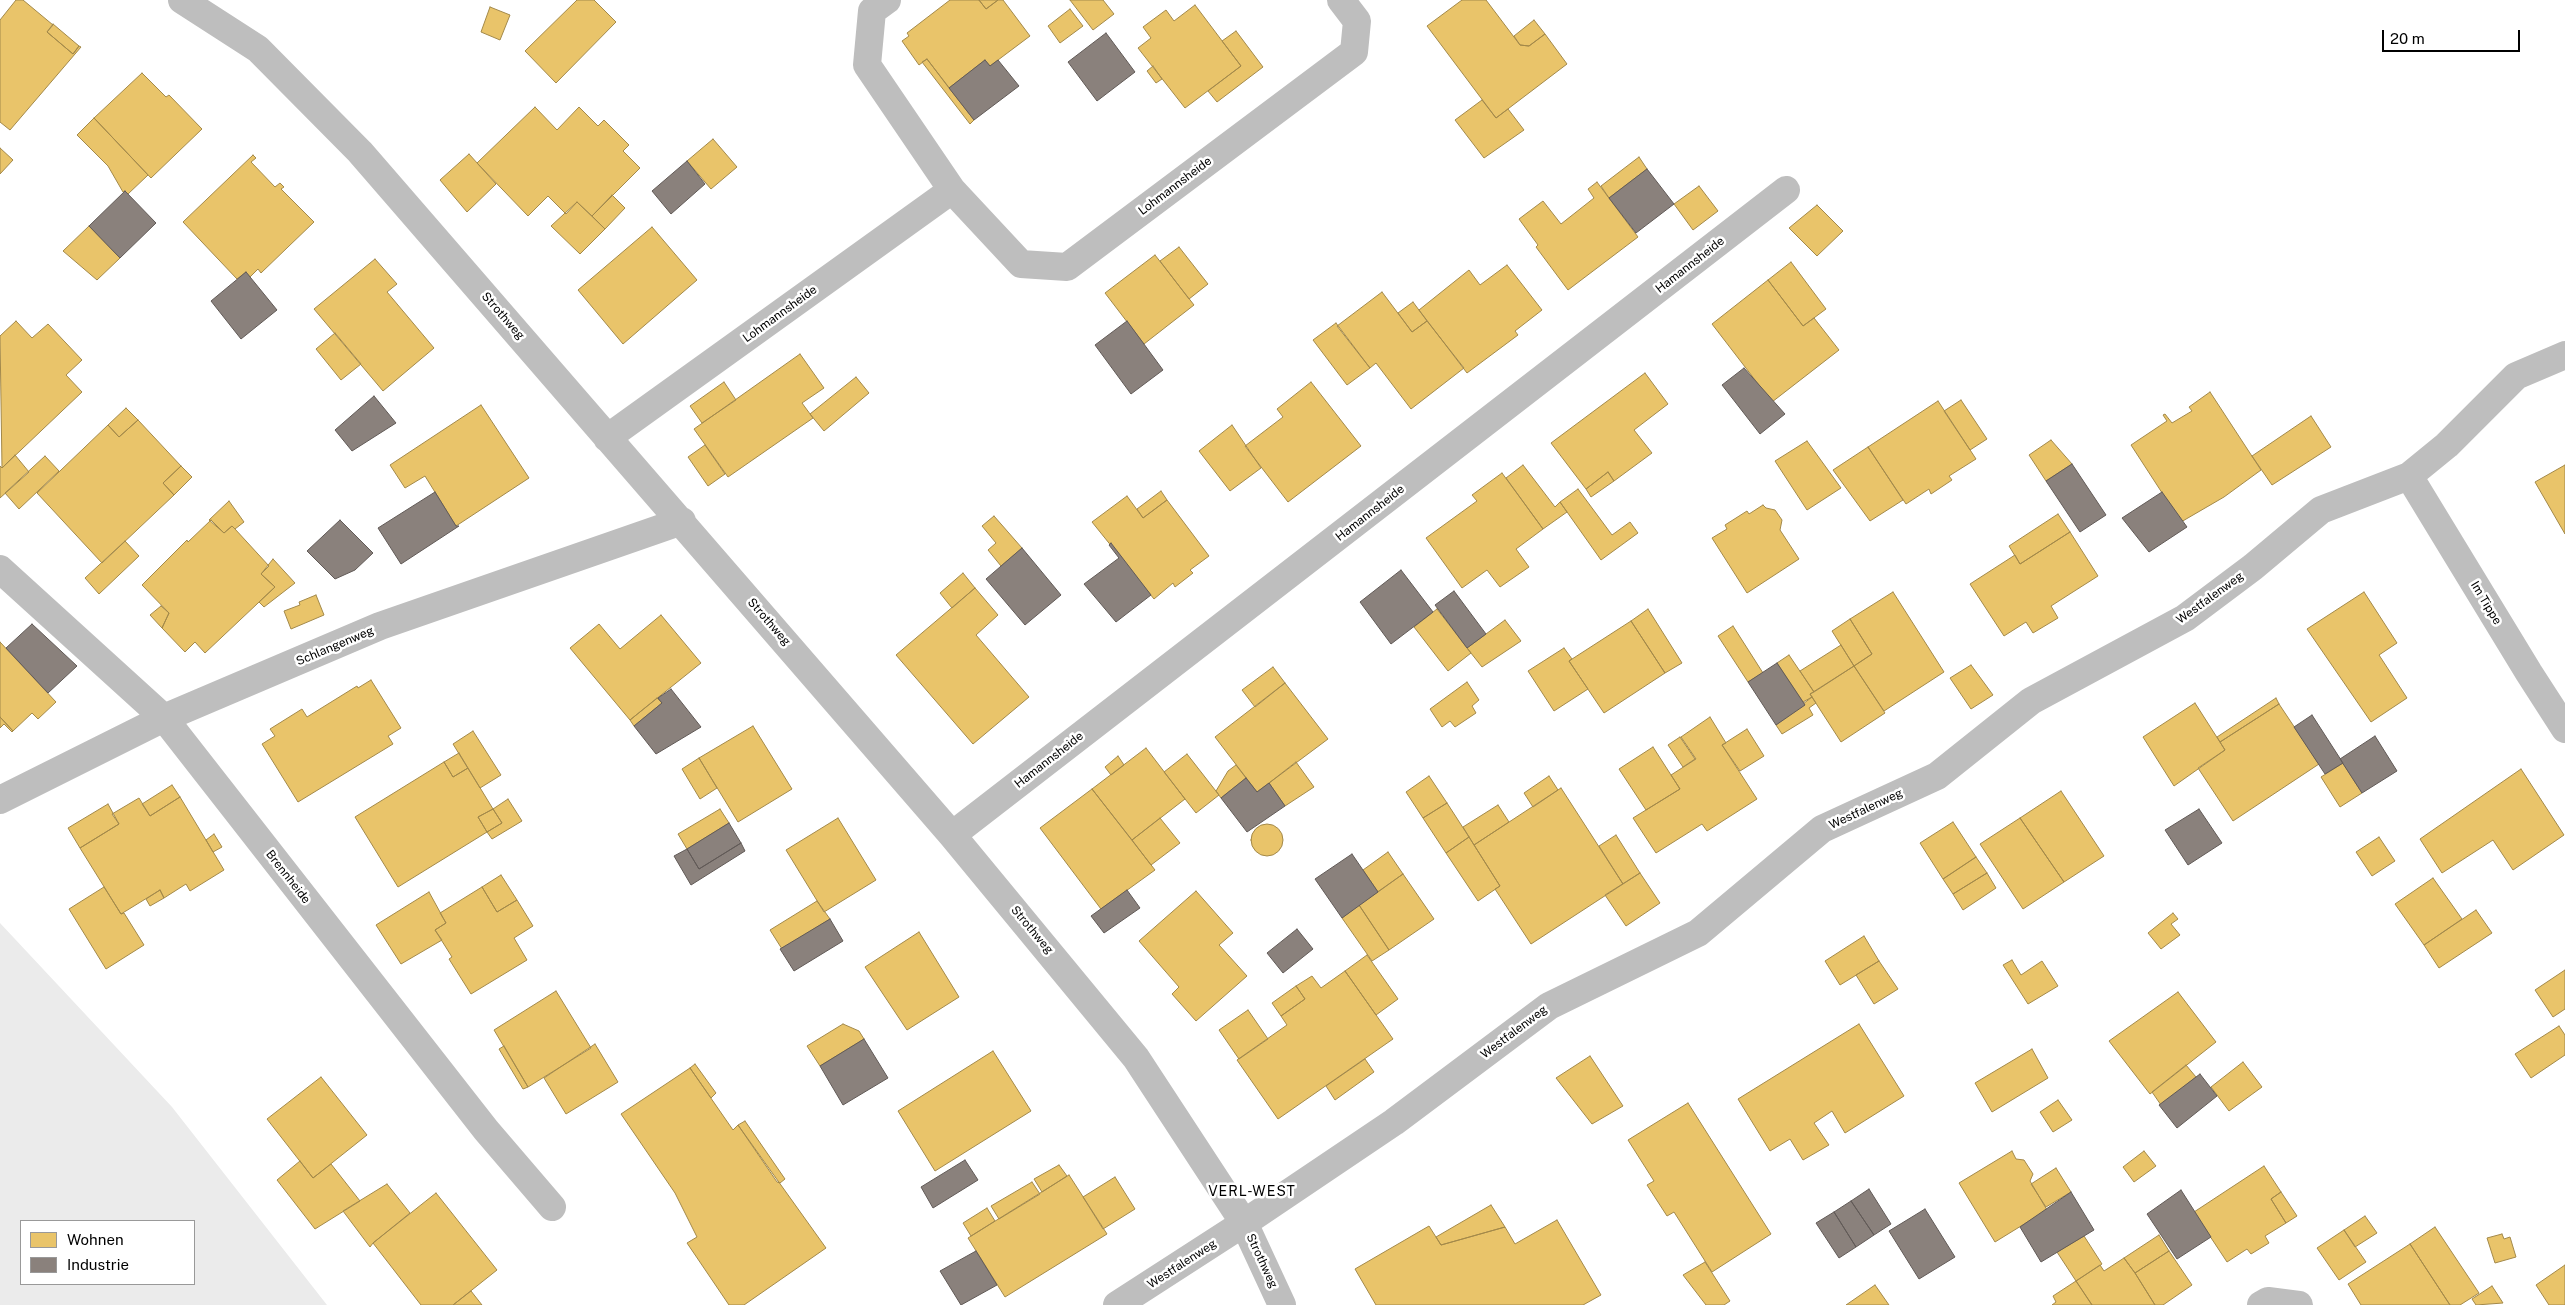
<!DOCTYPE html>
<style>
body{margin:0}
#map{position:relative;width:2565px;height:1305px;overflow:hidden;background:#fff;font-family:"Public Sans",sans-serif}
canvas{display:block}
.legend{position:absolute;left:20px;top:1220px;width:175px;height:65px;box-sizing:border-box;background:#fff;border:1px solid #999;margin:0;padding:6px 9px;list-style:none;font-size:15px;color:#000}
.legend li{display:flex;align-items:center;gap:10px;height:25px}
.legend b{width:25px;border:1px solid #999}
.scale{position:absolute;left:2382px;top:30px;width:138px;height:22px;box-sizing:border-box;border:2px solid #000;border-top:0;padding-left:6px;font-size:15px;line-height:18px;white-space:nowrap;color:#000;-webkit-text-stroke:4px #fff;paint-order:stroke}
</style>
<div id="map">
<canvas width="2565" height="1305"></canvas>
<ul class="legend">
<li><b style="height:14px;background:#e9c46a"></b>Wohnen</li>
<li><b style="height:14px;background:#8a817c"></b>Industrie</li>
</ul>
<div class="scale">20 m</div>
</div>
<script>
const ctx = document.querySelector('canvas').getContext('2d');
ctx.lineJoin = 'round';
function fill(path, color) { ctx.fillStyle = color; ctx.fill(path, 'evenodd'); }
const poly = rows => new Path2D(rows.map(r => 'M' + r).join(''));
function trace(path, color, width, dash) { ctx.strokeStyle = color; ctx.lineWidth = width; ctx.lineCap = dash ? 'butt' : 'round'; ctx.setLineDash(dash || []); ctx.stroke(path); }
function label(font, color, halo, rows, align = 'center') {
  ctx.font = font + ' "Public Sans",sans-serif'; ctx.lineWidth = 5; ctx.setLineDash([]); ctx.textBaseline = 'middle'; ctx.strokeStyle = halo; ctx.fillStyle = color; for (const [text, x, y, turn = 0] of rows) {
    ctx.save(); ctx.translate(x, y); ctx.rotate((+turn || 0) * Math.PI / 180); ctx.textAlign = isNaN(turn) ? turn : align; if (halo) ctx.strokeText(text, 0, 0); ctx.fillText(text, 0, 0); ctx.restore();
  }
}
const green = poly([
 [0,923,172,1107,327,1305,0,1305],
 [21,1221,194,1221,194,1284,21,1284]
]);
const homes = poly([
 [16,0,23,0,53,25,47,32,73,54,79,46,81,47,10,130,0,122,0,20,16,0],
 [577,0,594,0,616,22,556,83,525,51,577,0],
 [950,0,979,0,986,9,998,0,1003,0,1030,36,990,66,985,60,949,88,927,59,919,65,902,41,909,36,907,33,950,0],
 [979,0,998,0,986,9,979,0],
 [1070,0,1103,0,1114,14,1093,30,1070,0],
 [1462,0,1486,0,1520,45,1529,46,1545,34,1567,64,1496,118,1427,26,1462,0],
 [1195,5,1241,66,1185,108,1138,48,1151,38,1143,27,1166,10,1174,21,1195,5],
 [490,7,510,15,500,40,481,32,490,7],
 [1070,9,1083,26,1060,43,1048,26,1070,9],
 [1534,20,1545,34,1529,46,1520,45,1514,36,1534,20],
 [53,24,79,46,73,54,47,32,53,24],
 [1236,31,1263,67,1217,102,1208,91,1241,66,1222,41,1236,31],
 [927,59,974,120,970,124,922,62,927,59],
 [1153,66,1162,79,1156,83,1147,71,1153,66],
 [142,73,166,97,169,95,202,129,151,178,94,118,142,73],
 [1482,100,1496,118,1508,109,1524,130,1484,158,1455,120,1482,100],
 [535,107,557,130,579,107,598,126,604,120,629,145,623,151,640,168,592,216,577,202,566,214,548,196,528,216,477,163,535,107],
 [94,118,148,175,128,194,125,191,123,192,108,166,77,135,94,118],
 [713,139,737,167,711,189,687,161,713,139],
 [0,148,13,160,0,174,0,148],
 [469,154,496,184,467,212,440,180,469,154],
 [253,155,256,158,251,162,275,187,280,183,284,187,281,189,314,222,261,273,258,269,250,277,246,272,237,279,183,222,253,155],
 [1639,157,1647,169,1609,198,1601,186,1639,157],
 [1597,182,1638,237,1568,290,1536,247,1538,245,1519,219,1543,201,1561,224,1594,198,1588,189,1597,182],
 [1699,186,1718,211,1693,230,1674,204,1699,186],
 [612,195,625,208,605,229,592,216,612,195],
 [577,202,605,229,580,254,551,226,577,202],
 [1817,205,1843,231,1817,256,1789,228,1817,205],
 [89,226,120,258,97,280,63,251,89,226],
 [652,227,697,280,623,344,578,290,652,227],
 [1179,247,1208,284,1189,299,1160,261,1179,247],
 [1155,255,1194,305,1144,344,1105,293,1155,255],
 [375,259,397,284,387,292,434,348,383,391,314,309,375,259],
 [1791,262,1826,309,1803,326,1768,280,1791,262],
 [1507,265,1542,310,1515,331,1518,335,1467,373,1419,310,1469,270,1480,285,1507,265],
 [1768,280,1803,326,1814,318,1839,350,1772,402,1712,324,1768,280],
 [1382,292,1412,332,1427,321,1464,368,1411,409,1376,363,1370,368,1337,326,1382,292],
 [1413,302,1427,321,1412,332,1398,313,1413,302],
 [16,321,32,338,48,324,82,360,66,375,82,392,2,468,0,336,16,321],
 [1336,323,1370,368,1347,385,1313,340,1336,323],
 [335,333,361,364,341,380,316,349,335,333],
 [800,354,824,388,802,403,813,418,728,477,694,429,800,354],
 [1645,373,1668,404,1634,430,1652,453,1614,481,1608,472,1586,489,1551,443,1645,373],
 [856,377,869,393,824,431,810,414,856,377],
 [724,382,736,400,702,423,690,406,724,382],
 [1311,382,1361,446,1288,502,1245,446,1283,417,1277,409,1311,382],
 [2210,392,2261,470,2224,497,2181,522,2131,445,2167,421,2163,415,2165,414,2172,423,2192,411,2189,407,2210,392],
 [1961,400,1987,439,1970,450,1944,411,1961,400],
 [1938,401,1976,459,1949,476,1952,480,1931,494,1929,489,1906,504,1868,447,1938,401],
 [481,405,529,478,456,526,425,476,405,488,390,465,481,405],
 [126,408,138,420,119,437,108,425,126,408],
 [2311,416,2331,447,2272,485,2252,456,2311,416],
 [138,420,181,466,163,483,174,495,102,563,37,493,108,425,119,437,138,420],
 [1232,425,1261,468,1230,491,1199,451,1232,425],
 [2051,440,2072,464,2046,481,2029,455,2051,440],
 [1807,441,1841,488,1807,510,1775,461,1807,441],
 [705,445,725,474,708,486,688,457,705,445],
 [1868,447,1903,500,1870,521,1833,470,1868,447],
 [15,455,29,472,0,498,0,466,2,468,15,455],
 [45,456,59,471,19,509,5,493,45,456],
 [1523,465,1555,507,1560,502,1567,512,1543,529,1506,478,1523,465],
 [2565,465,2565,534,2535,482,2565,465],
 [181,466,192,477,174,495,163,483,181,466],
 [1608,472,1614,481,1591,497,1586,489,1608,472],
 [1502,473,1543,529,1516,549,1529,567,1500,587,1487,570,1462,588,1426,538,1477,501,1472,495,1502,473],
 [1578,489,1612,535,1630,522,1638,533,1601,560,1560,502,1578,489],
 [1161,491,1167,500,1143,518,1137,509,1161,491],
 [1127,496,1143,518,1167,500,1209,556,1190,570,1193,573,1175,587,1173,583,1154,599,1092,522,1127,496],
 [229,501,244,522,235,529,232,526,224,533,209,520,229,501],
 [1763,505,1766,508,1775,510,1782,520,1780,530,1799,559,1747,593,1712,538,1727,529,1725,525,1747,511,1749,514,1763,505],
 [2058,514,2070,532,2020,564,2009,546,2058,514],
 [994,516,1022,548,1001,566,988,550,996,543,982,526,994,516],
 [211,520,224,533,232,526,235,529,269,566,261,574,275,587,205,653,195,642,185,652,162,628,169,613,142,585,187,540,188,542,211,520],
 [2070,532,2098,576,2051,606,2058,618,2033,633,2026,622,2004,636,1970,584,2015,555,2020,564,2070,532],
 [125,541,139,556,99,594,85,578,125,541],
 [273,559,295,583,264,607,259,602,275,587,261,574,273,559],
 [963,573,975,588,952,608,940,593,963,573],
 [975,588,998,615,976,635,1029,697,973,744,896,655,975,588],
 [1893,592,1944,672,1884,711,1854,666,1872,654,1850,619,1893,592],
 [2364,592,2397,643,2379,655,2407,698,2371,722,2307,629,2364,592],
 [316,595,324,615,291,629,284,611,300,605,299,602,316,595],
 [161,606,169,613,162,628,150,615,161,606],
 [1437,609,1471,653,1448,671,1414,627,1437,609],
 [1648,609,1682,663,1665,673,1631,621,1648,609],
 [661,615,701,663,630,720,570,648,599,624,620,649,661,615],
 [1850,619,1872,654,1854,666,1832,631,1850,619],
 [1505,620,1521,641,1482,667,1467,648,1505,620],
 [1631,621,1665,673,1604,713,1569,661,1631,621],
 [1733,626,1763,673,1748,682,1718,636,1733,626],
 [0,642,56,702,38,719,32,713,13,731,0,717,0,642],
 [1841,645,1854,666,1814,692,1800,671,1841,645],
 [1564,648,1572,659,1569,661,1588,689,1554,711,1528,671,1564,648],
 [1789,655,1814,692,1810,694,1812,697,1803,702,1777,663,1789,655],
 [1971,665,1993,695,1971,709,1950,678,1971,665],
 [1854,666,1885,713,1841,742,1810,694,1854,666],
 [1273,667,1285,683,1255,707,1242,690,1273,667],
 [371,680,401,728,388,736,393,744,298,802,262,744,275,736,270,729,302,709,307,717,357,686,358,688,371,680],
 [1467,682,1479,700,1472,706,1476,713,1455,727,1450,721,1442,727,1430,709,1467,682],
 [1285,683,1328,739,1257,792,1215,737,1285,683],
 [1812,697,1816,703,1809,708,1813,715,1782,734,1776,725,1812,697],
 [657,698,662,703,634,726,630,720,657,698],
 [2276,698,2279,704,2220,742,2217,737,2276,698],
 [2195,703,2225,750,2174,786,2143,737,2195,703],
 [2279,704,2319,764,2233,821,2198,768,2225,750,2220,742,2279,704],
 [0,717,13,731,12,732,4,724,0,728,0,717],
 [1710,717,1726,743,1722,745,1757,799,1707,831,1702,824,1656,853,1633,818,1680,789,1671,775,1696,759,1681,737,1710,717],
 [753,726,792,789,738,822,699,758,753,726],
 [1747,729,1764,756,1740,771,1722,745,1747,729],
 [473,731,501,775,480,788,453,744,473,731],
 [1680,737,1695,759,1683,767,1668,745,1680,737],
 [1653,747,1680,789,1646,810,1619,769,1653,747],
 [1146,748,1185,799,1132,840,1092,789,1146,748],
 [459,753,468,768,453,777,444,762,459,753],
 [1187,754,1219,795,1196,813,1164,772,1187,754],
 [1118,756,1124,765,1111,775,1105,767,1118,756],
 [699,758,717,788,700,799,682,769,699,758],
 [444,762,453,777,468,768,493,809,478,817,487,832,398,887,355,817,444,762],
 [1296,762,1314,787,1285,806,1269,783,1296,762],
 [2343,763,2362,793,2340,807,2321,777,2343,763],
 [1236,765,1246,778,1221,798,1216,791,1228,771,1236,765],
 [2521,769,2564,835,2513,870,2493,840,2442,873,2420,839,2521,769],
 [1429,776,1447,803,1423,818,1406,792,1429,776],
 [1549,776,1558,790,1533,807,1524,793,1549,776],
 [172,785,180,797,150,816,142,804,172,785],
 [1561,788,1623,884,1531,944,1495,889,1500,886,1474,845,1561,788],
 [1092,789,1155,870,1101,909,1040,828,1092,789],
 [2061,791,2104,856,2064,882,2020,818,2061,791],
 [180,797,224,870,190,891,186,884,164,898,160,890,121,914,80,848,119,824,112,814,139,798,150,816,180,797],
 [508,799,522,821,492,839,487,832,502,823,493,809,508,799],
 [1447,803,1469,837,1446,853,1423,818,1447,803],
 [108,804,119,824,80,848,68,828,108,804],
 [1498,805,1509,822,1474,845,1463,827,1498,805],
 [493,809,502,823,487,832,478,817,493,809],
 [720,809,729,823,687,849,678,834,720,809],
 [838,818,876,880,824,912,786,850,838,818],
 [1160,818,1180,843,1151,865,1132,840,1160,818],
 [2020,818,2064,882,2023,909,1980,844,2020,818],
 [1953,822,1976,857,1943,879,1920,843,1953,822],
 '1251 840a16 16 0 1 1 32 0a16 16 0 1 1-32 0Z',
 [214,834,222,847,213,852,206,840,214,834],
 [1616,835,1640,873,1623,884,1599,846,1616,835],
 [1469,837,1500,886,1478,901,1446,853,1469,837],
 [2379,837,2395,861,2372,876,2356,852,2379,837],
 [1388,852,1403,874,1378,892,1363,870,1388,852],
 [1976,857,1987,873,1953,894,1943,879,1976,857],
 [1640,873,1660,903,1626,926,1605,895,1640,873],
 [1987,873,1996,888,1963,910,1953,894,1987,873],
 [1403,874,1434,919,1389,950,1359,905,1403,874],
 [501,875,517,900,497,912,482,887,501,875],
 [2433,878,2462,919,2424,945,2395,904,2433,878],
 [104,887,121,914,124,913,144,945,106,969,69,909,104,887],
 [482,887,497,912,517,900,533,926,514,938,527,960,471,994,449,959,452,957,435,930,446,923,440,913,482,887],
 [160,890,164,898,150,906,146,899,160,890],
 [1196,891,1233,933,1219,945,1247,976,1196,1021,1172,994,1179,987,1139,941,1196,891],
 [429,892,446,923,435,930,442,940,401,964,376,925,429,892],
 [817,901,830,919,782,949,770,930,817,901],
 [1359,905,1389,950,1372,961,1342,918,1359,905],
 [2476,910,2492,933,2439,968,2424,945,2476,910],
 [2173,913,2178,919,2171,924,2180,935,2161,949,2148,933,2173,913],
 [919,932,959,997,907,1030,865,967,919,932],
 [1864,936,1879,961,1840,985,1825,961,1864,936],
 [1367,955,1398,999,1376,1015,1345,971,1367,955],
 [2012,960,2021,975,2042,961,2058,986,2028,1004,2003,965,2012,960],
 [1879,961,1898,989,1874,1004,1856,975,1879,961],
 [2565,970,2565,1009,2553,1017,2535,990,2565,970],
 [1345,971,1393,1039,1278,1119,1237,1060,1287,1025,1281,1016,1305,999,1296,986,1312,976,1321,988,1345,971],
 [1296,986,1305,999,1281,1016,1272,1003,1296,986],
 [556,991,591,1048,528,1087,494,1030,556,991],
 [2178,992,2216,1042,2150,1094,2109,1041,2178,992],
 [1248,1010,1268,1039,1239,1059,1219,1030,1248,1010],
 [843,1024,859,1031,864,1039,820,1066,807,1046,843,1024],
 [1859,1024,1904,1096,1845,1133,1832,1111,1814,1123,1829,1145,1803,1160,1790,1139,1770,1151,1738,1099,1859,1024],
 [2559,1026,2565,1035,2565,1055,2531,1078,2515,1054,2559,1026],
 [595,1044,618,1082,566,1114,544,1078,595,1044],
 [504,1046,528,1087,523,1089,499,1049,504,1046],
 [2032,1049,2048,1078,1992,1112,1975,1083,2032,1049],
 [993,1051,1031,1111,935,1171,898,1111,993,1051],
 [1590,1056,1623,1106,1592,1124,1556,1078,1590,1056],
 [1365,1059,1374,1072,1335,1100,1326,1086,1365,1059],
 [2243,1062,2262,1087,2229,1111,2211,1087,2243,1062],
 [695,1064,716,1093,711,1098,690,1068,695,1064],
 [2186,1065,2196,1077,2161,1105,2152,1092,2186,1065],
 [690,1068,733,1130,738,1125,826,1248,744,1305,729,1305,687,1243,697,1237,675,1193,621,1114,690,1068],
 [321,1077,367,1135,313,1178,267,1119,321,1077],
 [2058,1100,2072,1120,2053,1132,2040,1112,2058,1100],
 [1688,1103,1771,1234,1712,1272,1674,1212,1667,1216,1647,1185,1654,1181,1628,1140,1688,1103],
 [745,1121,785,1179,780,1183,777,1182,738,1125,745,1121],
 [2012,1151,2016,1159,2024,1160,2033,1174,2030,1181,2047,1210,1995,1242,1959,1183,2012,1151],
 [2144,1151,2156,1166,2134,1182,2123,1167,2144,1151],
 [300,1161,313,1178,331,1164,360,1201,315,1229,277,1180,300,1161],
 [1059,1165,1067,1176,1042,1192,1034,1179,1059,1165],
 [2264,1166,2281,1192,2271,1199,2286,1223,2265,1236,2269,1243,2251,1254,2247,1249,2227,1262,2194,1212,2264,1166],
 [2056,1168,2071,1192,2046,1207,2031,1184,2056,1168],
 [1069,1175,1107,1234,1005,1297,968,1238,1069,1175],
 [1115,1177,1135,1209,1103,1229,1083,1197,1115,1177],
 [1032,1182,1040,1194,999,1219,991,1206,1032,1182],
 [387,1184,410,1213,373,1243,370,1247,343,1211,387,1184],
 [2281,1192,2297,1216,2286,1223,2271,1199,2281,1192],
 [436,1193,497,1270,453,1305,421,1305,373,1243,436,1193],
 [1491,1205,1505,1227,1441,1245,1436,1237,1491,1205],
 [987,1208,995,1221,971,1236,963,1223,987,1208],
 [2365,1216,2377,1233,2355,1247,2344,1230,2365,1216],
 [1557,1220,1601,1295,1583,1305,1376,1305,1355,1269,1429,1226,1441,1245,1505,1227,1515,1244,1557,1220],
 [2435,1227,2479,1293,2460,1305,2450,1305,2410,1244,2435,1227],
 [2344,1230,2366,1262,2339,1280,2317,1248,2344,1230],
 [2502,1234,2504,1239,2510,1237,2516,1257,2495,1263,2487,1238,2502,1234],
 [2159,1235,2169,1251,2135,1273,2124,1258,2159,1235],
 [2084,1236,2102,1264,2076,1281,2057,1252,2084,1236],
 [2410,1244,2450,1305,2361,1305,2348,1284,2410,1244],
 [2169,1251,2192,1285,2163,1305,2155,1305,2135,1273,2169,1251],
 [2124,1258,2135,1273,2155,1305,2092,1305,2076,1281,2100,1265,2104,1271,2124,1258],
 [1705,1262,1730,1301,1724,1305,1706,1305,1683,1275,1705,1262],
 [2565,1265,2565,1305,2549,1305,2536,1285,2565,1265],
 [2076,1281,2092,1305,2052,1305,2056,1302,2053,1296,2076,1281],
 [1875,1285,1889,1305,1846,1305,1875,1285],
 [2492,1286,2503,1303,2476,1305,2472,1299,2492,1286],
 [471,1291,482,1305,453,1305,471,1291]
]);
const industry = poly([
 [1106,33,1135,72,1097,101,1068,62,1106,33],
 [985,60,990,66,998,60,1019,86,974,120,949,88,985,60],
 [687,161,705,184,671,214,652,191,687,161],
 [1647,169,1674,204,1636,233,1609,198,1647,169],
 [125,191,156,223,120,258,89,226,125,191],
 [246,272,277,310,241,339,211,301,246,272],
 [1127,321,1163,370,1131,394,1095,345,1127,321],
 [1744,368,1785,414,1760,434,1722,385,1744,368],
 [374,396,396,423,352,451,335,430,374,396],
 [2072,464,2106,515,2080,532,2046,481,2072,464],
 [435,492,456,526,459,526,401,564,378,528,435,492],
 [2162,492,2187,527,2149,552,2122,518,2162,492],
 [340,520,373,553,355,570,335,579,307,551,340,520],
 [1111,543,1151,595,1116,622,1084,584,1119,558,1109,545,1111,543],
 [1022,548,1061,595,1025,625,986,579,1022,548],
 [1401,570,1433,612,1391,644,1360,602,1401,570],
 [1454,591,1486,634,1467,648,1435,605,1454,591],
 [32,624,77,666,48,693,6,648,32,624],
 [1777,663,1805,705,1776,725,1748,682,1777,663],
 [671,689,701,727,656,754,634,726,662,703,658,698,671,689],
 [2312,715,2343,763,2325,774,2294,727,2312,715],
 [2375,736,2397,771,2362,793,2340,759,2375,736],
 [1246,778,1257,792,1269,783,1285,806,1247,832,1221,798,1246,778],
 [2199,809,2222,843,2188,865,2165,830,2199,809],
 [729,823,741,843,699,869,687,849,729,823],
 [741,843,745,851,691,885,674,856,687,849,699,869,741,843],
 [1352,854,1378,892,1342,918,1315,879,1352,854],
 [1127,890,1140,908,1104,933,1091,916,1127,890],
 [830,919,843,941,794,971,780,949,830,919],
 [1297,929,1313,949,1283,973,1267,953,1297,929],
 [864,1039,888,1078,843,1105,820,1066,864,1039],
 [2200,1074,2217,1096,2177,1128,2159,1105,2200,1074],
 [965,1160,978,1180,933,1208,921,1187,965,1160],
 [1869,1189,1891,1224,1874,1235,1851,1201,1869,1189],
 [2181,1190,2211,1237,2177,1259,2147,1214,2181,1190],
 [2071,1192,2094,1230,2041,1262,2020,1227,2071,1192],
 [1851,1201,1874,1235,1856,1247,1834,1212,1851,1201],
 [1925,1209,1955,1257,1919,1279,1889,1231,1925,1209],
 [1834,1212,1856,1247,1839,1258,1816,1223,1834,1212],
 [976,1251,997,1285,961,1305,940,1271,976,1251]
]);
const minor = poly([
 [182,0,258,49,360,152,952,835,1136,1058,1244,1223,1282,1305],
 [887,0,872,11,867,65,952,190,1021,264,1067,267,1354,52,1357,21,1341,0],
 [607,438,952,190],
 [2409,476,2529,673,2565,729],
 [0,569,164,718,486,1130,552,1207],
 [0,800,164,718,380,626,682,521],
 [952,835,1786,190],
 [1117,1305,1244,1223,1394,1122,1549,1006,1698,933,1822,829,1937,776,2031,701,2185,618,2253,567,2321,510,2409,476,2447,445,2516,376,2565,355],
 [2261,1305,2268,1301,2299,1305]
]);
const streetNames = [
 ["Lohmannsheide",1175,186,-37],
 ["Hamannsheide",1690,265,-38],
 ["Lohmannsheide",780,314,-36],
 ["Strothweg",503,316,49],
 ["Hamannsheide",1370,513,-38],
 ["Westfalenweg",2210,598,-36],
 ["Im Tippe",2486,603,59],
 ["Strothweg",769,622,49],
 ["Schlangenweg",335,646,-23],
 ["Hamannsheide",1049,760,-38],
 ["Westfalenweg",1866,809,-25],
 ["Brennheide",288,877,52],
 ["Strothweg",1032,930,50],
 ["Westfalenweg",1514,1032,-37],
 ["Strothweg",1262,1261,65],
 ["Westfalenweg",1182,1264,-33]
];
const neighbourhoodNames = [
 ["VERL-WEST",1252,1192]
];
fill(green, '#ebebeb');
fill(homes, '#e9c46a');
trace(homes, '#a3894a', 1);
fill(industry, '#8a817c');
trace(industry, '#615a57', 1);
trace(minor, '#bebebe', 28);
label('12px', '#000', '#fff', streetNames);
ctx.letterSpacing = '1px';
label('14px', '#000', '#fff', neighbourhoodNames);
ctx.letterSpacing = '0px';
</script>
